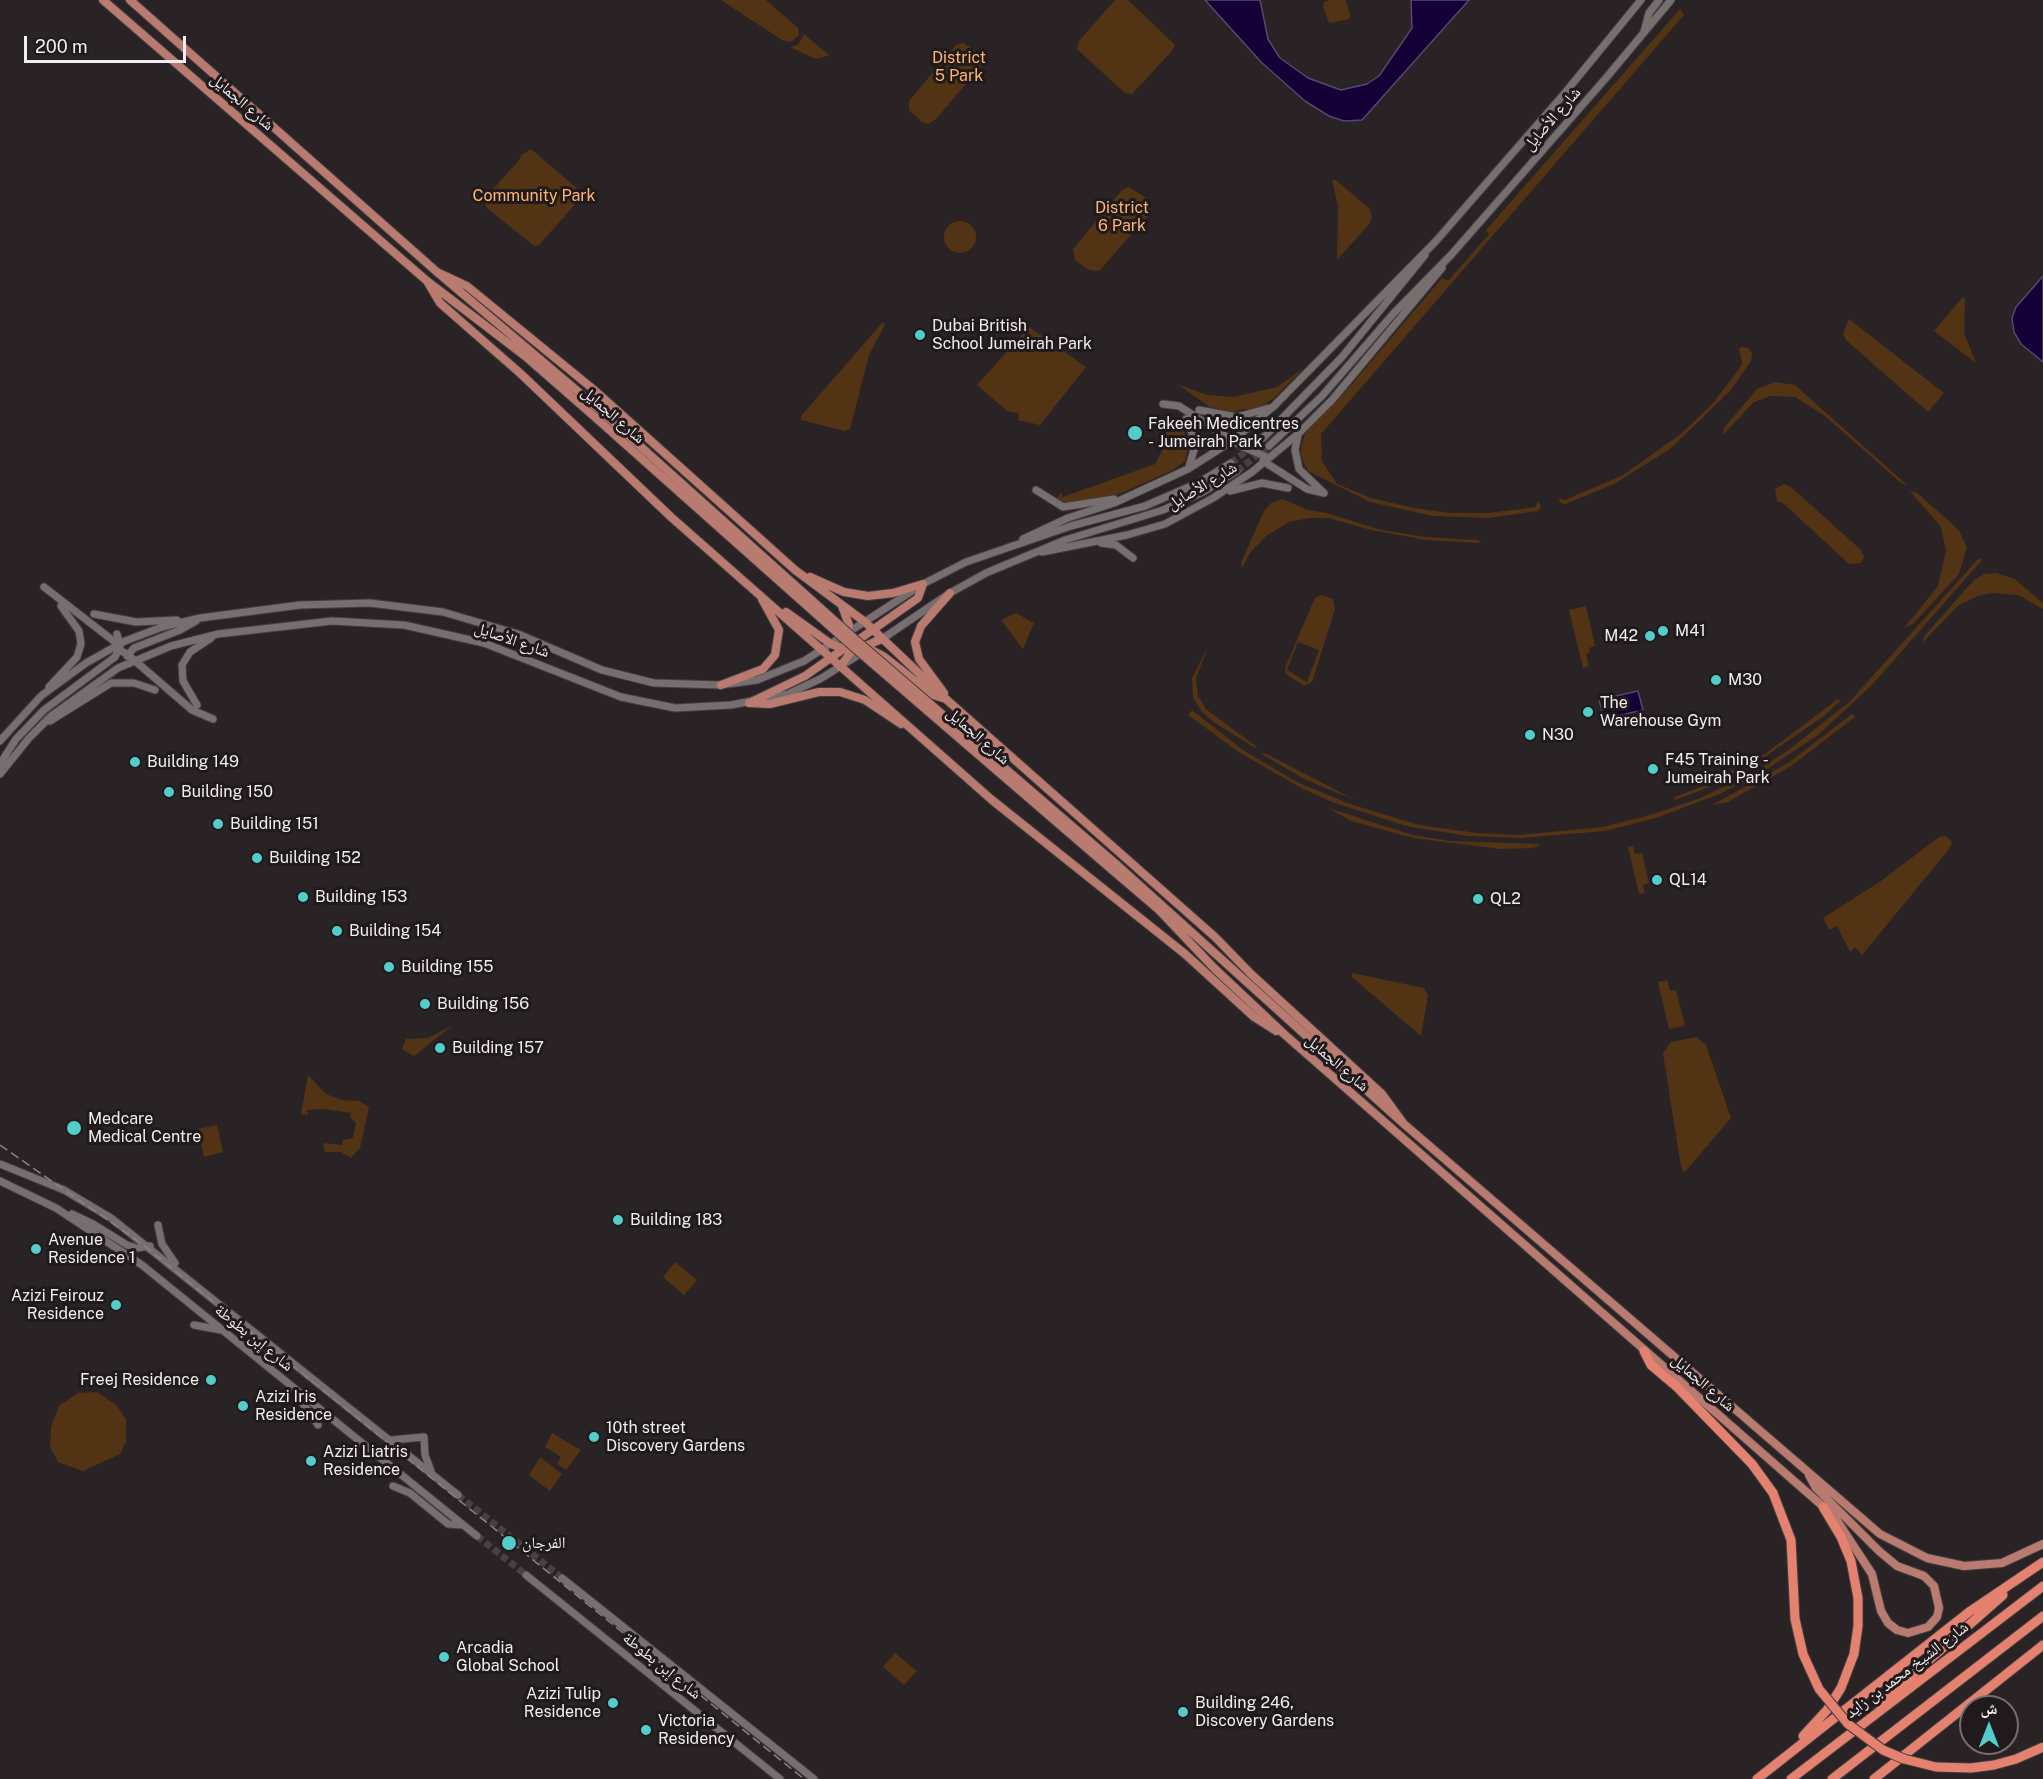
<!DOCTYPE html>
<meta charset="utf-8">
<style>
body{margin:0}
#map{position:relative;width:2043px;height:1779px;overflow:hidden;background:#2a2325;font-family:"Public Sans","Noto Naskh Arabic",sans-serif}
canvas{display:block}
.north{position:absolute;left:1959px;top:1695px;width:60px;height:60px;box-sizing:border-box;background:#211a1c;border:2px solid #746e70;border-radius:50%;rotate:0deg;font-size:16px;font-weight:700;line-height:24px;text-align:center;color:#f1eced}
.north::after{content:'';display:block;margin:auto;width:21px;height:27px;background:#53cdca;clip-path:polygon(50% 0,100% 100%,50% 72%,0 100%)}
.scale{position:absolute;left:24px;top:36px;width:162px;height:27px;box-sizing:border-box;border:3px solid #f1eced;border-top:0;padding-left:8px;font-size:18px;line-height:21px;white-space:nowrap;color:#f1eced;-webkit-text-stroke:4px #211a1c;paint-order:stroke}
</style>
<div id="map">
<canvas width="2043" height="1779"></canvas>
<div class="north">ش</div>
<div class="scale">200 m</div>
</div>
<script>
const ctx = document.querySelector('canvas').getContext('2d');
ctx.lineJoin = 'round';
function fill(path, color) { ctx.fillStyle = color; ctx.fill(path, 'evenodd'); }
const poly = rows => new Path2D(rows.map(r => 'M' + r).join(''));
function trace(path, color, width, dash) { ctx.strokeStyle = color; ctx.lineWidth = width; ctx.lineCap = dash ? 'butt' : 'round'; ctx.setLineDash(dash || []); ctx.stroke(path); }
function label(font, color, halo, rows, align = 'center') {
  ctx.font = font + ' "Public Sans","Noto Naskh Arabic",sans-serif'; ctx.lineWidth = 6; ctx.setLineDash([]); ctx.textBaseline = 'middle'; ctx.strokeStyle = halo; ctx.fillStyle = color; for (const [text, x, y, turn = 0] of rows) {
    ctx.save(); ctx.translate(x, y); ctx.rotate((+turn || 0) * Math.PI / 180); ctx.textAlign = isNaN(turn) ? turn : align; if (halo) ctx.strokeText(text, 0, 0); ctx.fillText(text, 0, 0); ctx.restore();
  }
}
const green = poly([
 [721,0,766,0,798,28,799,35,791,42,782,40],
 [1115,0,1128,0,1175,45,1172,51,1132,94,1125,93,1077,49,1079,41],
 [1330,0,1346,0,1350,15,1349,19,1329,23,1323,6,1324,2],
 [1680,9,1684,15,1321,434,1322,461,1337,484,1371,498,1414,508,1449,513,1487,513,1529,508,1535,507,1538,501,1541,507,1538,511,1488,518,1433,516,1370,502,1308,471,1300,454,1304,435,1347,390,1442,278,1448,281,1489,234,1486,230],
 [804,34,829,55,816,59,790,47,798,45],
 [963,43,980,54,982,65,936,119,928,124,922,122,909,110,909,101,956,45],
 [531,149,580,191,580,199,539,245,534,246,486,207,484,199,520,159,521,155],
 [1332,180,1336,180,1369,208,1372,217,1370,223,1337,260,1338,206],
 [1129,187,1149,200,1151,212,1099,271,1089,270,1075,260,1073,249,1122,190],
 '944 237a16 16 0 1 1 32 0a16 16 0 1 1-32 0Z',
 [1963,297,1965,299,1964,333,1976,363,1934,331],
 [1849,319,1944,393,1928,412,1846,340,1843,334],
 [883,322,885,324,869,355,850,429,845,431,801,420,801,416],
 [1029,327,1086,367,1040,425,1018,420,1019,413,1007,411,977,385],
 [1742,347,1748,348,1752,353,1751,361,1731,390,1670,449,1614,484,1566,504,1560,503,1559,498,1565,500,1623,475,1682,433,1713,403,1739,369,1742,363,1739,349],
 [1304,368,1273,399,1255,410,1243,409,1235,412,1210,407,1177,384,1207,395,1233,397,1277,387],
 [1775,382,1795,385,1907,485,1901,483,1825,416,1795,397,1771,396,1754,402,1723,435,1724,428,1757,389],
 [1166,418,1174,419,1182,426,1189,444,1185,461,1173,470,1106,500,1065,505,1054,501,1061,493,1063,497,1155,464,1166,444],
 [1784,484,1791,487,1861,550,1864,557,1861,563,1849,564,1784,504,1777,501,1775,489],
 [1910,491,1917,493,1959,530,1967,548,1959,574,1913,624,1904,628,1938,586,1946,551,1941,527],
 [1282,499,1308,510,1327,513,1381,530,1425,537,1477,540,1482,543,1426,540,1371,530,1329,518,1309,518,1289,522,1266,536,1250,553,1242,568,1241,563,1264,511,1271,503],
 [1979,558,1982,560,1872,685,1818,735,1767,769,1720,794,1656,818,1605,831,1521,838,1467,836,1406,826,1332,802,1303,789,1240,753,1188,715,1192,710,1243,750,1297,782,1350,804,1419,825,1477,833,1519,835,1602,827,1650,815,1698,799,1758,770,1790,749,1850,701],
 [1996,573,2015,579,2043,603,2043,609,2018,595,1993,593,1980,595,1959,605,1922,643,1925,635,1974,580,1984,574],
 [1321,595,1333,599,1335,609,1312,682,1304,686,1286,674,1285,668,1313,602,1316,597],
 [1298,642,1319,650,1307,682,1287,670],
 [1586,606,1595,646,1589,648,1590,653,1586,654,1589,666,1583,668,1569,610],
 [1016,613,1034,623,1023,649,1001,620],
 [1208,647,1196,678,1198,696,1206,709,1257,747,1255,748,1215,723,1201,711,1193,697,1192,678],
 [1838,699,1840,701,1824,716,1766,756,1702,790,1675,800,1674,797,1701,787,1765,754],
 [1852,714,1855,717,1791,766,1728,802,1712,805,1788,763],
 [1260,753,1267,754,1355,800,1304,779],
 [1328,808,1413,835,1449,841,1541,844,1534,848,1500,849,1413,838,1351,821],
 [1946,836,1952,842,1950,848,1862,955,1855,947,1850,952,1837,926,1829,930,1823,918,1881,881,1939,837],
 [1633,846,1635,854,1642,853,1649,883,1643,885,1645,893,1639,894,1628,847],
 [1352,973,1424,988,1428,995,1421,1036,1352,977],
 [1667,980,1670,991,1676,990,1685,1026,1669,1029,1658,982],
 [453,1025,414,1056,402,1049,406,1039,428,1038],
 [1696,1037,1706,1045,1731,1118,1684,1173,1681,1167,1663,1053,1671,1042],
 [308,1075,326,1094,342,1100,359,1101,369,1107,360,1148,351,1158,341,1152,325,1152,323,1143,342,1145,343,1140,353,1138,356,1123,350,1117,351,1113,323,1109,307,1110,308,1115,301,1114],
 [217,1125,223,1152,204,1157,198,1129],
 [675,1262,697,1280,684,1295,663,1277],
 [97,1392,116,1405,126,1419,126,1441,120,1454,83,1471,58,1462,50,1447,51,1427,59,1406,78,1393],
 [552,1433,581,1450,566,1470,557,1464,561,1457,545,1447],
 [540,1457,562,1474,550,1491,529,1475],
 [895,1653,917,1671,904,1685,883,1667]
]);
const water = poly([
 [1205,0,1260,0,1268,39,1280,58,1308,78,1341,90,1367,84,1379,76,1412,28,1411,0,1469,0,1362,120,1344,121,1329,116,1305,101,1262,63,1205,0],
 [2043,276,2043,362,2021,344,2014,332,2012,318,2016,307,2043,276],
 [1638,691,1643,710,1604,719,1599,700,1638,691]
]);
const secondaryTunnel = poly([
 [1231,463,1263,438],
 [1237,471,1269,446],
 [458,1495,562,1578],
 [477,1536,526,1575]
]);
const secondary = poly([
 [1644,32,1649,13,1659,0],
 [1163,404,1179,406,1241,446,1269,458],
 [1199,410,1237,417,1269,408],
 [1186,419,1196,443,1189,467],
 [1298,435,1295,450,1299,469,1324,493],
 [1263,438,1342,357,1425,255],
 [1269,446,1322,396,1393,314,1451,255,1606,78,1671,0],
 [1263,461,1307,489,1324,493],
 [1036,490,1063,507,1114,499],
 [1230,491,1262,483,1288,488],
 [1023,539,1068,518,1114,503,1188,469,1232,441,1274,406,1436,241,1564,94,1641,0],
 [1101,543,1116,545,1133,558],
 [1042,552,1127,535,1165,524,1213,498,1252,472,1298,434,1332,400,1442,268],
 [44,587,120,646],
 [94,614,136,622,177,620],
 [879,641,950,593,986,573,1065,540,1163,510,1203,492,1237,471],
 [117,649,127,654,192,710,213,719],
 [127,656,134,648,180,630,196,621],
 [49,687,77,657,81,644,79,631,61,606],
 [197,705,183,681,182,665,190,652,211,638],
 [50,721,111,683,134,683,155,690],
 [0,741,41,696,86,663,125,641,162,627,200,618,300,605,370,603,443,612,518,634,602,670,654,683,721,685,757,680,804,661,923,584,966,562,1071,526,1145,506,1198,483,1231,463],
 [0,764,16,739,44,710,115,657,120,646,117,634],
 [0,774,29,738,51,716,118,668,171,646,218,634,332,621,404,625,484,643,621,697,675,708,731,705,788,694,820,679,865,651],
 [0,1164,64,1190,111,1218,458,1495],
 [0,1181,56,1208,142,1265,477,1536],
 [72,1214,93,1224,127,1245,137,1248,150,1246],
 [158,1225,162,1244,175,1263],
 [194,1325,221,1330],
 [297,1395,318,1425],
 [391,1440,424,1437,425,1455,431,1471],
 [393,1486,410,1493,448,1524,463,1525],
 [526,1575,780,1779],
 [562,1578,814,1779]
]);
const primary = poly([
 [103,0,427,281,525,356,596,418],
 [130,0,437,272,601,411],
 [437,272,467,286,593,389,795,570,865,622,947,700,1215,937,1251,974,1382,1094,1404,1124],
 [427,281,440,303,521,374,671,517,992,800,1185,954,1254,1017,1276,1031],
 [810,577,844,592,868,596,893,593,923,584,918,598,861,638,840,667],
 [786,612,831,644,847,650],
 [864,646,883,656,933,695,946,699],
 [859,649,881,639],
 [721,685,763,669,775,655,779,630,762,599],
 [944,693,919,659,915,642,921,626,950,593],
 [751,702,805,676,842,650,848,639,849,625,842,606],
 [749,703,770,704,819,692,840,692,865,700,901,724],
 [1116,864,1404,1124,1880,1534,1927,1558,1964,1566,2002,1563,2043,1544],
 [1111,869,1159,910,1214,968,1284,1034,1834,1516,1872,1574,1881,1611,1888,1623,1897,1630,1908,1633,1928,1627,1937,1617,1939,1608,1934,1586,1924,1576,1897,1566,1879,1551,1816,1488,1809,1475]
]);
const highway = poly([
 [1644,1351,1651,1365,1677,1387,1752,1464,1773,1493],
 [1879,1704,2003,1595],
 [1803,1736,1827,1710,1841,1688,1854,1654,1858,1626,1858,1598,1851,1561,1841,1537,1823,1507],
 [1757,1779,1969,1612,2043,1562],
 [1791,1779,2043,1586],
 [1832,1779,2043,1616],
 [1874,1779,2043,1645]
]);
const rail = poly([
 [0,1145,142,1244,804,1779]
]);
const primaryBridge = poly([
 [601,411,856,640,1116,864],
 [596,418,851,645,1111,869]
]);
const highwayBridge = poly([
 [1773,1493,1791,1540,1795,1619,1803,1654,1819,1689,1848,1724,1883,1750,1904,1759,1936,1767,1971,1768,1994,1765,2016,1759,2043,1747]
]);
const markers = [
 [920,335,6,"#53cdca"],
 [1135,433,8,"#53cdca"],
 [1663,631,6,"#53cdca"],
 [1650,636,6,"#53cdca"],
 [1716,680,6,"#53cdca"],
 [1588,712,6,"#53cdca"],
 [1530,735,6,"#53cdca"],
 [135,762,6,"#53cdca"],
 [1653,769,6,"#53cdca"],
 [169,792,6,"#53cdca"],
 [218,824,6,"#53cdca"],
 [257,858,6,"#53cdca"],
 [1657,880,6,"#53cdca"],
 [303,897,6,"#53cdca"],
 [1478,899,6,"#53cdca"],
 [337,931,6,"#53cdca"],
 [389,967,6,"#53cdca"],
 [425,1004,6,"#53cdca"],
 [440,1048,6,"#53cdca"],
 [74,1128,8,"#53cdca"],
 [618,1220,6,"#53cdca"],
 [36,1249,6,"#53cdca"],
 [116,1305,6,"#53cdca"],
 [211,1380,6,"#53cdca"],
 [243,1406,6,"#53cdca"],
 [594,1437,6,"#53cdca"],
 [311,1461,6,"#53cdca"],
 [509,1543,8,"#53cdca"],
 [444,1657,6,"#53cdca"],
 [613,1703,6,"#53cdca"],
 [1183,1712,6,"#53cdca"],
 [646,1730,6,"#53cdca"]
];
const parkNames = [
 ["District",959,58],
 ["5 Park",959,76],
 ["Community Park",534,196],
 ["District",1122,208],
 ["6 Park",1122,226]
];
const streetNames = [
 ["شارع الجمايل",242,102,41],
 ["شارع الأصايل",1552,119,-49],
 ["شارع الجمايل",613,415,41],
 ["شارع الأصايل",1202,486,-31],
 ["شارع الأصايل",512,640,19],
 ["شارع الجمايل",978,736,41],
 ["شارع الجمايل",1337,1063,41],
 ["شارع إبن بطوطة",254,1338,39],
 ["شارع الجمايل",1703,1383,41],
 ["شارع إبن بطوطة",662,1666,39],
 ["شارع الشيخ محمد بن زايد",1907,1670,-37]
];
const poiNames = [
 ["Dubai British",932,326],
 ["School Jumeirah Park",932,344],
 ["Fakeeh Medicentres",1148,424],
 ["- Jumeirah Park",1148,442],
 ["M41",1675,631],
 ["M42",1638,636,"right"],
 ["M30",1728,680],
 ["The",1600,703],
 ["Warehouse Gym",1600,721],
 ["N30",1542,735],
 ["F45 Training -",1665,760],
 ["Jumeirah Park",1665,778],
 ["Building 149",147,762],
 ["Building 150",181,792],
 ["Building 151",230,824],
 ["Building 152",269,858],
 ["QL14",1669,880],
 ["Building 153",315,897],
 ["QL2",1490,899],
 ["Building 154",349,931],
 ["Building 155",401,967],
 ["Building 156",437,1004],
 ["Building 157",452,1048],
 ["Medcare",88,1119],
 ["Medical Centre",88,1137],
 ["Building 183",630,1220],
 ["Avenue",48,1240],
 ["Residence 1",48,1258],
 ["Azizi Feirouz",104,1296,"right"],
 ["Residence",104,1314,"right"],
 ["Freej Residence",199,1380,"right"],
 ["Azizi Iris",255,1397],
 ["Residence",255,1415],
 ["10th street",606,1428],
 ["Discovery Gardens",606,1446],
 ["Azizi Liatris",323,1452],
 ["Residence",323,1470],
 ["الفرجان",522,1543],
 ["Arcadia",456,1648],
 ["Global School",456,1666],
 ["Azizi Tulip",601,1694,"right"],
 ["Residence",601,1712,"right"],
 ["Building 246,",1195,1703],
 ["Discovery Gardens",1195,1721],
 ["Victoria",658,1721],
 ["Residency",658,1739]
];
fill(green, '#523313');
fill(water, '#140036');
trace(water, '#56476d', 1.5);
trace(secondaryTunnel, '#484143', 7, [7, 3.5]);
trace(secondary, '#443e40', 9);
trace(primary, '#443e40', 10);
trace(highway, '#443e40', 11);
trace(secondary, '#776e70', 7);
trace(primary, '#b97a6f', 8);
trace(highway, '#e5826f', 9);
trace(rail, '#888283', 1.5, [9, 4.5]);
trace(primaryBridge, '#443e40', 10, []);
trace(highwayBridge, '#443e40', 11, []);
trace(primaryBridge, '#b97a6f', 8);
trace(highwayBridge, '#e5826f', 9);
for (const [x, y, r, color] of markers) { const dot = new Path2D(); dot.arc(x, y, r, 0, 2 * Math.PI); ctx.fillStyle = color; ctx.fill(dot); trace(dot, '#211a1c', 2); }
label('16px', '#ffb66e', '#211a1c', parkNames);
label('16px', '#f1eced', '#211a1c', streetNames);
label('16px', '#f1eced', '#211a1c', poiNames, 'left');
</script>
